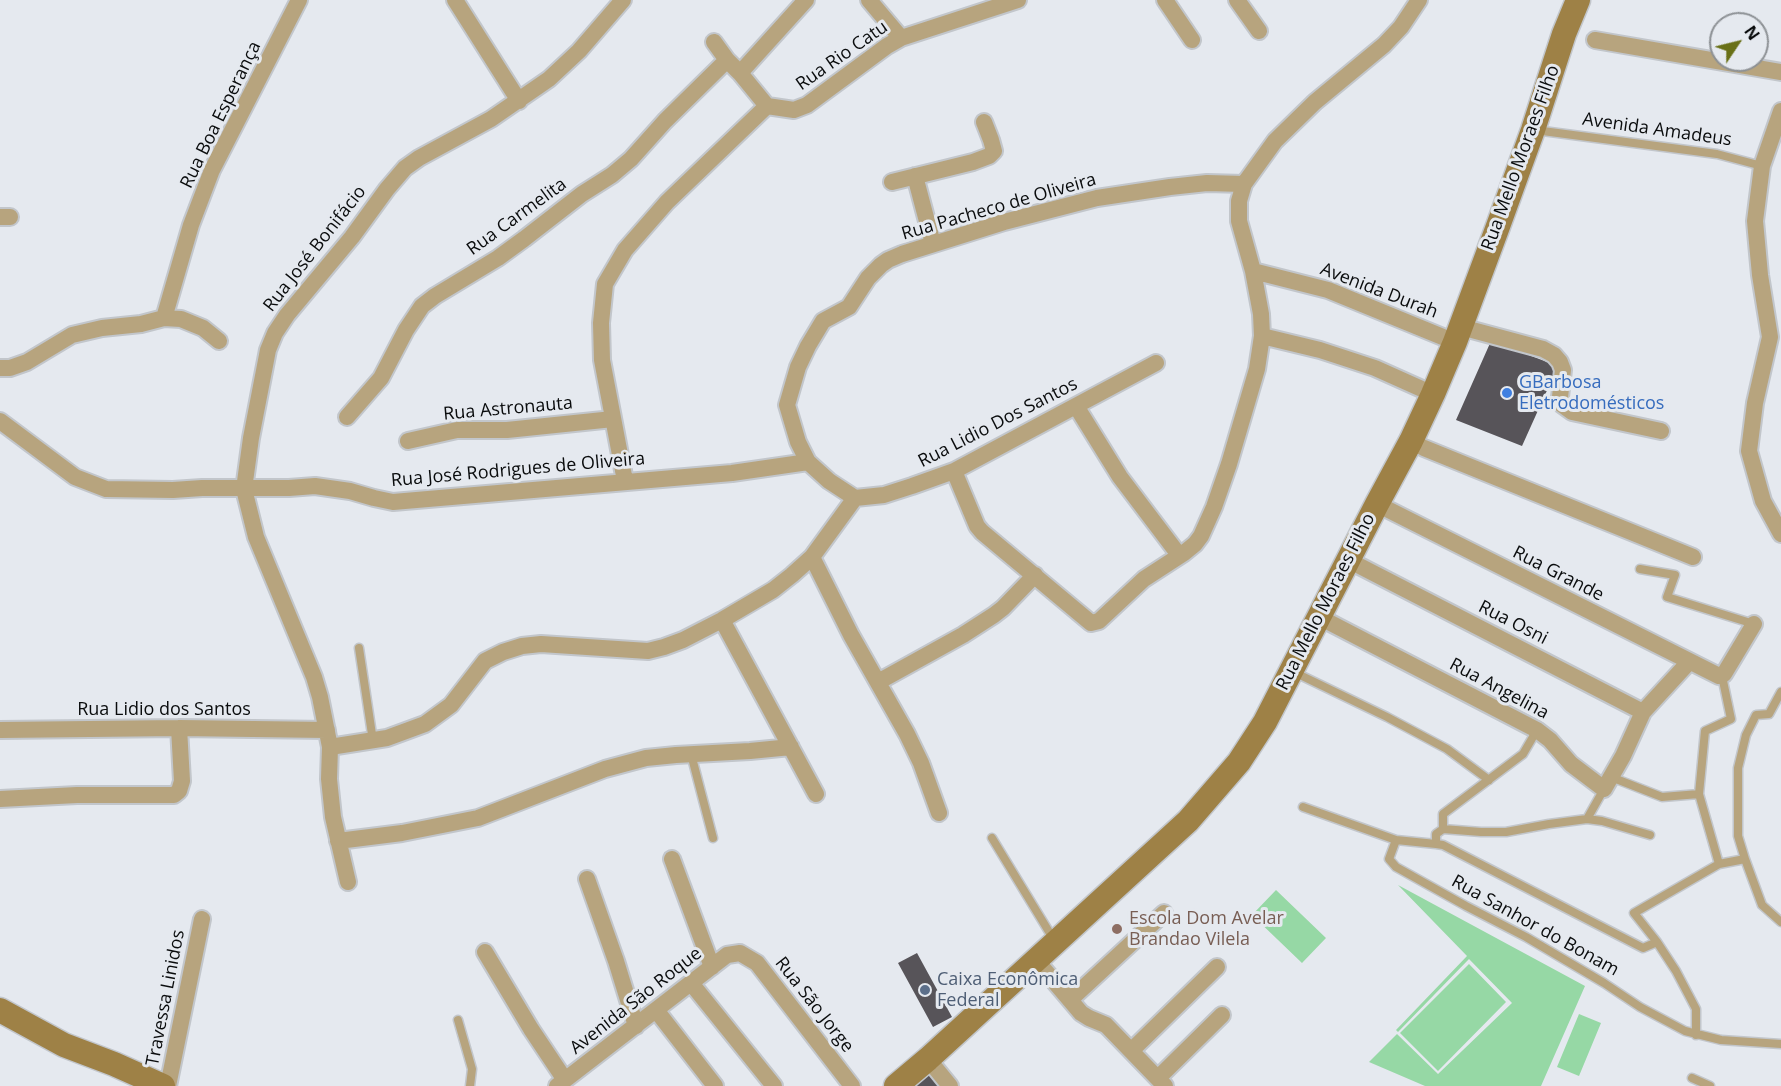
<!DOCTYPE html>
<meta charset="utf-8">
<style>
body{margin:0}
#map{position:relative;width:1781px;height:1086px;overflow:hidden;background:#e5e9ef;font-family:"Open Sans",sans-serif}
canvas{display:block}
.north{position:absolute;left:1709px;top:12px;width:60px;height:60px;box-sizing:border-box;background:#e5e9ef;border:2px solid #8d9195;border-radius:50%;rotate:55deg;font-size:16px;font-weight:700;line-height:24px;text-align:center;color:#0a0c0d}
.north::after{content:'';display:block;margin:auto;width:21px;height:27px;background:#697017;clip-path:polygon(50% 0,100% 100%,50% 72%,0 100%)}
</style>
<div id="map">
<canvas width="1781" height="1086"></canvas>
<div class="north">N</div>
</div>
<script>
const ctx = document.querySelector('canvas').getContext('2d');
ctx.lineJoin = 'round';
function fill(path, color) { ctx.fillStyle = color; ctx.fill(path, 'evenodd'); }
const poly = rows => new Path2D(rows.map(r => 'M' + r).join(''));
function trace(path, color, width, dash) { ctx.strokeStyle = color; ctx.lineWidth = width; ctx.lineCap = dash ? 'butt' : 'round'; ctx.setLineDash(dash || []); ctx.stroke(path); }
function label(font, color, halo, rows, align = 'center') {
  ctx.font = font + ' "Open Sans",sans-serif'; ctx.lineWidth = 6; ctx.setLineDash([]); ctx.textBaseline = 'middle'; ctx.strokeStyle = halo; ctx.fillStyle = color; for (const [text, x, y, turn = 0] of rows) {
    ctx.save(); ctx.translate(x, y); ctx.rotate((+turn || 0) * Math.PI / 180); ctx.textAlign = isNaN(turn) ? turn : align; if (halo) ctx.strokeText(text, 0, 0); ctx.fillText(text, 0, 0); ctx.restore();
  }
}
const green = poly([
 [1398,885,1585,986,1541,1086,1425,1086,1369,1062,1397,1034,1438,1074,1512,1003,1469,959,1398,1032,1396,1030,1467,956],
 [1276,890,1326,938,1302,963,1252,915],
 [1469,964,1506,1002,1438,1071,1400,1033],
 [1579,1014,1601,1023,1579,1076,1557,1067]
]);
const building = poly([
 [1491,341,1558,366,1522,446,1456,420],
 [917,953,952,1017,933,1027,898,963],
 [929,1070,944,1086,911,1086]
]);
const lane = poly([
 [1535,130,1717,154,1762,166],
 [1640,569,1675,575,1667,597,1754,624],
 [359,648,373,741],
 [1302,676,1387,717,1447,749,1489,780],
 [691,754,713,838],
 [1611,777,1662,797,1699,794],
 [1303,807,1396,840,1389,859,1396,867,1466,906,1526,937,1604,983,1640,1007,1685,1031,1721,1040,1781,1044],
 [1587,819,1604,789],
 [1443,829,1443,814,1523,754,1537,730],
 [992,838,1054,940],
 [1396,840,1436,844,1436,834,1443,829,1481,832,1506,832,1549,824,1587,819,1602,821,1650,835],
 [1436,844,1443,845,1643,948,1657,942],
 [1745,859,1738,836,1738,768,1746,735,1756,715,1769,714,1781,692],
 [1719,864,1699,794,1705,731,1731,719,1722,676],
 [458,1020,472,1069,470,1086],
 [1696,1035,1696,1009,1676,971,1657,942,1634,913,1719,864,1745,859,1762,905,1781,922],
 [1692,1078,1710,1086]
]);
const street = poly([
 [455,0,519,101],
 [869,0,901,38],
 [1165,0,1192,40],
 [1237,0,1259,31],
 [1595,40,1781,72],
 [714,42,727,60,740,73,767,106,794,110,807,105,887,46,901,38,1018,0],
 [740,73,806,0],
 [1781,111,1762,166,1755,221,1760,275,1770,337,1755,403,1749,451,1763,501,1781,534],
 [915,176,933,244],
 [892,182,973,162,989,156,994,151,991,140,984,122],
 [0,217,10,217],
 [1253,271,1328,290,1455,342],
 [164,318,191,225,212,170,299,0],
 [1461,327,1543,349,1554,355,1560,362,1563,370,1560,397,1561,404,1572,412,1661,431],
 [1262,336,1320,350,1375,368,1433,394],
 [0,368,10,368,27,362,72,335,102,328,141,324,164,318,181,319,203,328,219,341],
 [1076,406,1120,477,1179,555],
 [347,417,381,378,406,330,422,306,435,296,498,258,524,239,582,194,612,175,631,159,665,121,727,60],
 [0,421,75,477,106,489,173,490,202,488,289,488,315,486,350,491,374,498,393,502,732,473,808,462],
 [408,441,457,430,507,430,613,419],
 [1411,441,1424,448,1693,557],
 [954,471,977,526,982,532,1091,623,1099,621,1144,579,1184,553,1195,544,1201,536,1214,507,1229,464,1257,369,1262,336,1261,314,1253,271,1239,221,1239,201,1244,184,1275,141,1315,102,1384,45,1401,27,1419,0],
 [625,481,602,360,601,323,605,284,625,250,667,202,767,106],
 [855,498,829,481,808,462,798,442,787,405,798,367,808,346,823,321,849,307,868,278,881,265,888,260,902,254,1004,222,1097,198,1170,187,1207,183,1244,184],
 [1377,504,1719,676,1724,674,1754,624],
 [812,557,851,635,907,734,921,763,939,813],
 [1348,560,1643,712],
 [1319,617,1537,730,1550,740,1571,764,1604,789,1623,756,1643,712,1689,662],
 [722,620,816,794],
 [878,682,963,635,994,615,1003,608,1035,575],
 [0,730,179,728,327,730],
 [330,747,387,738,425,724,451,705,485,661,503,652,522,646,541,644,648,651,664,647,683,640,722,620,773,590,792,575,812,557,855,498,884,495,912,486,954,471,1156,363],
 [0,799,77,795,174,795,179,791,182,781,179,728],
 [338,841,402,833,478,818,605,769,646,758,676,755,750,751,791,747],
 [672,859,712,967],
 [587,879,616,961,636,1026],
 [348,882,333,817,329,779,330,747,320,697,314,677,256,537,244,489,251,438,268,350,275,333,287,315,352,237,387,189,405,168,419,158,491,119,549,79,579,51,623,0],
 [485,952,531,1029,565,1080],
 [1036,960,1081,1013,1089,1018,1106,1025,1165,1086],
 [691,983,774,1086],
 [1070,1000,1164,913],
 [656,1010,715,1086],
 [1132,1050,1217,967],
 [928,1059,950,1086],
 [1158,1078,1222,1015],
 [168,1086,202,919],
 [557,1086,727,955,740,953,757,963,852,1086]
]);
const secondary = poly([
 [0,1010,64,1045,114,1064,163,1086],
 [896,1086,928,1059,1188,821,1239,762,1265,722,1377,504,1411,441,1433,394,1455,342,1497,229,1533,130,1564,34,1578,0]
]);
const markers = [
 [1507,393,6,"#3f7fe0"],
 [1117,929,6,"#8d6e63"],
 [925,990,6,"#5c6f8a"]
];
const streetNames = [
 ["Rua Rio Catu",842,56,-35],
 ["Rua Boa Esperança",221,115,-64],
 ["Avenida Amadeus",1657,130,8],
 ["Rua Mello Moraes Filho",1521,158,-70],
 ["Rua Pacheco de Oliveira",999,207,-16],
 ["Rua Carmelita",517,217,-36],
 ["Rua José Bonifácio",315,249,-52],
 ["Avenida Durah",1379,291,21],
 ["Rua Astronauta",508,409,-5],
 ["Rua Lidio Dos Santos",998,423,-27],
 ["Rua José Rodrigues de Oliveira",518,470,-5],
 ["Rua Grande",1558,574,27],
 ["Rua Mello Moraes Filho",1326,602,-63],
 ["Rua Osni",1513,623,27],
 ["Rua Angelina",1499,689,28],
 ["Rua Lidio dos Santos",164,710],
 ["Rua Sanhor do Bonam",1535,926,29],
 ["Travessa Linidos",166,998,-79],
 ["Avenida São Roque",636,1001,-38],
 ["Rua São Jorge",814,1005,52]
];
const shopNames = [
 ["GBarbosa",1519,383],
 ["Eletrodomésticos",1519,404]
];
const educationNames = [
 ["Escola Dom Avelar",1129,919],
 ["Brandao Vilela",1129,940]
];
const serviceNames = [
 ["Caixa Econômica",937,980],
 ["Federal",937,1001]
];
fill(green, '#96d8a5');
fill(building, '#575459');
trace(lane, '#c2c6cb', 11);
trace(street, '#c2c6cb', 20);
trace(secondary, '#c2c6cb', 27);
trace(lane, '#b7a47e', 8);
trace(street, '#b7a47e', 16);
trace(secondary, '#9e8146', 24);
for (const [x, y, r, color] of markers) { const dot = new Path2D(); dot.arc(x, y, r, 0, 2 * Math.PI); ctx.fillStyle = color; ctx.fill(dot); trace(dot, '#e5e9ef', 2); }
label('18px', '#0a0c0d', '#e5e9ef', streetNames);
label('18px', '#366cbe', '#e5e9ef', shopNames, 'left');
label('18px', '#785e54', '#e5e9ef', educationNames, 'left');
label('18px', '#4e5e75', '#e5e9ef', serviceNames, 'left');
</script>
